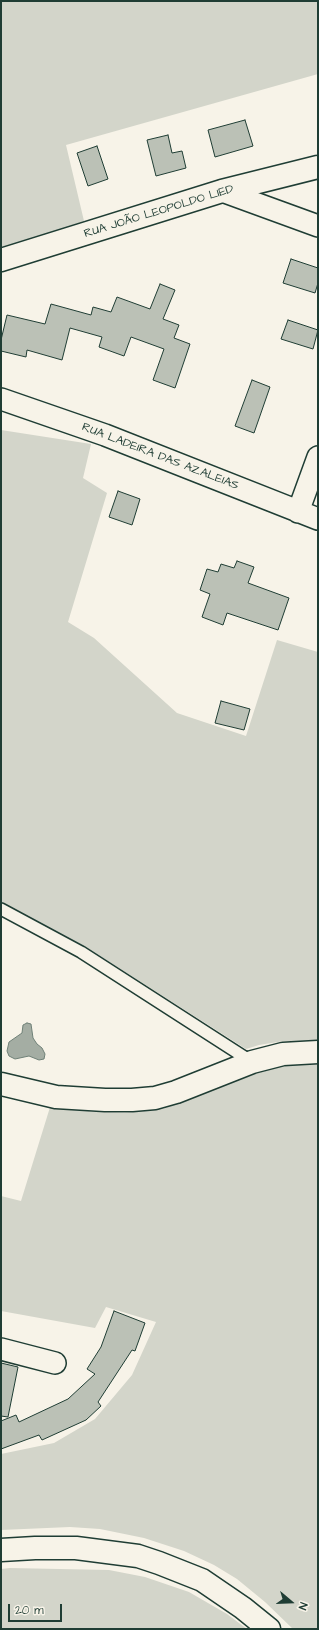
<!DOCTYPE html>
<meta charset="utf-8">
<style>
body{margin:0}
#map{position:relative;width:319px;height:1630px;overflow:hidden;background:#f7f3e8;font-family:"Architects Daughter",sans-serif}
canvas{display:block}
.frame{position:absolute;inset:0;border:2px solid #1f3d34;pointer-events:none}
.north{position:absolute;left:271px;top:1582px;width:40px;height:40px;-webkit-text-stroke:3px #f7f3e8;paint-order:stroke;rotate:109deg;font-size:11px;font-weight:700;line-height:16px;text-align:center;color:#1f3d34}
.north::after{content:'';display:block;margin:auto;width:14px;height:18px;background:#1f3d34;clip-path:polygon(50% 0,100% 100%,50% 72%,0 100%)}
.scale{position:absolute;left:8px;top:1604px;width:54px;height:18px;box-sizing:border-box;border:2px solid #1f3d34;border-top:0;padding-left:5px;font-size:12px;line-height:14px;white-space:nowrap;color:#1f3d34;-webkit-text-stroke:3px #f7f3e8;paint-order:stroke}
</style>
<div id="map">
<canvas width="319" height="1630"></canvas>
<div class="frame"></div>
<div class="north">N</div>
<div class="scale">20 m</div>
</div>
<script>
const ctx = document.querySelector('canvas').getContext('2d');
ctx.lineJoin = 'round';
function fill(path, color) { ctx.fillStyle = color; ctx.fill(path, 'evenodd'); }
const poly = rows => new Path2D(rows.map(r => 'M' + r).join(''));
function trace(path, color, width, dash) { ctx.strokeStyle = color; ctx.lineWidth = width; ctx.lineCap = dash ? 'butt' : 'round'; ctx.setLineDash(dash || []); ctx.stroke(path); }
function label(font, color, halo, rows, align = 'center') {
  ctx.font = font + ' "Architects Daughter",sans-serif'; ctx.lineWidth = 4; ctx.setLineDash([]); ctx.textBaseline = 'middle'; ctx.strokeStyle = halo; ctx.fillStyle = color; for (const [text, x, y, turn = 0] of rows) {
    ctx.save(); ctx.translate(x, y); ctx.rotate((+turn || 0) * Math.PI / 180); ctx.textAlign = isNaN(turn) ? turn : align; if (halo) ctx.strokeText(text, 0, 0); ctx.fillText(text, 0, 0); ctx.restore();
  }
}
const green = poly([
 [1,1,318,1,318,74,66,145,84,221,1,250],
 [1,430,91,444,83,478,107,493,68,622,94,638,177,713,246,736,277,640,318,652,318,1041,284,1041,259,1045,246,1049,86,947,1,903],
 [318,1062,318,1629,293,1629,265,1602,237,1579,214,1565,184,1551,144,1538,100,1529,70,1527,1,1530,1,1454,54,1443,95,1419,132,1375,156,1322,106,1307,95,1328,1,1311,1,1196,21,1201,51,1104,94,1112,125,1113,163,1109,258,1073,293,1063],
 [10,1568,109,1570,145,1577,189,1592,227,1614,247,1629,1,1629,1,1569]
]);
const water = poly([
 [27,1023,31,1024,33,1038,37,1044,42,1048,45,1054,44,1059,39,1060,29,1056,15,1059,9,1056,7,1051,9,1042,22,1033,23,1025,27,1023]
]);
const building = poly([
 [245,120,253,146,215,157,208,130,245,120],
 [168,135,172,153,182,151,186,168,156,176,147,140,168,135],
 [97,146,108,179,88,186,77,153,97,146],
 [291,259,318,268,318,283,315,293,283,283,291,259],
 [160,284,175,290,163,319,179,325,174,338,190,344,175,388,153,380,164,349,131,337,124,356,99,347,102,337,70,328,62,360,27,350,26,357,1,351,1,340,7,315,45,324,51,304,91,315,93,307,111,312,117,297,150,309,160,284],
 [288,320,318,330,313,349,281,339,288,320],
 [252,380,270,387,254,433,235,426,252,380],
 [118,491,140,499,132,525,109,517,118,491],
 [237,561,254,567,248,583,289,598,278,630,227,613,223,625,202,617,210,594,200,590,207,569,218,572,221,564,234,568,237,561],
 [221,701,250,709,244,730,215,723,221,701],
 [114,1311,145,1323,135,1351,132,1350,98,1402,101,1406,86,1420,42,1440,39,1435,1,1449,1,1421,16,1415,19,1422,68,1399,95,1374,87,1369,101,1347,114,1311],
 [1,1363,18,1367,8,1417,1,1416,1,1363]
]);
const lane = poly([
 [1,909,81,952,252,1062]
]);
const street = poly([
 [222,191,318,226],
 [1,399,105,435,318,519],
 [298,512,318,457],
 [1,1349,55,1363]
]);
const secondary = poly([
 [1,260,222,191,318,167],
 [1,1084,56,1097,105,1100,132,1100,155,1098,176,1092,252,1062,283,1054,318,1052]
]);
const primary = poly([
 [1,1550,35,1548,76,1548,138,1556,159,1563,202,1580,243,1608,269,1629]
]);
const streetNames = [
 ["RUA JOÃO LEOPOLDO LIED",159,212,-17],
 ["RUA LADEIRA DAS AZALEIAS",160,457,21]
];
fill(green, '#d3d5ca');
fill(water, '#a4ada3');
trace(water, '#6f8077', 1);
fill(building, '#bbc1b6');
trace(building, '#1f3d34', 1);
trace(lane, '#1f3d34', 14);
trace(street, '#1f3d34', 24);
trace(secondary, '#1f3d34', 25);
trace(primary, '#1f3d34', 25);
trace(lane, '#f7f3e8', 11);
trace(street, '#f7f3e8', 21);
trace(secondary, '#f7f3e8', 22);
trace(primary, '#f7f3e8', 22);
label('12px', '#1f3d34', '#f7f3e8', streetNames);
</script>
